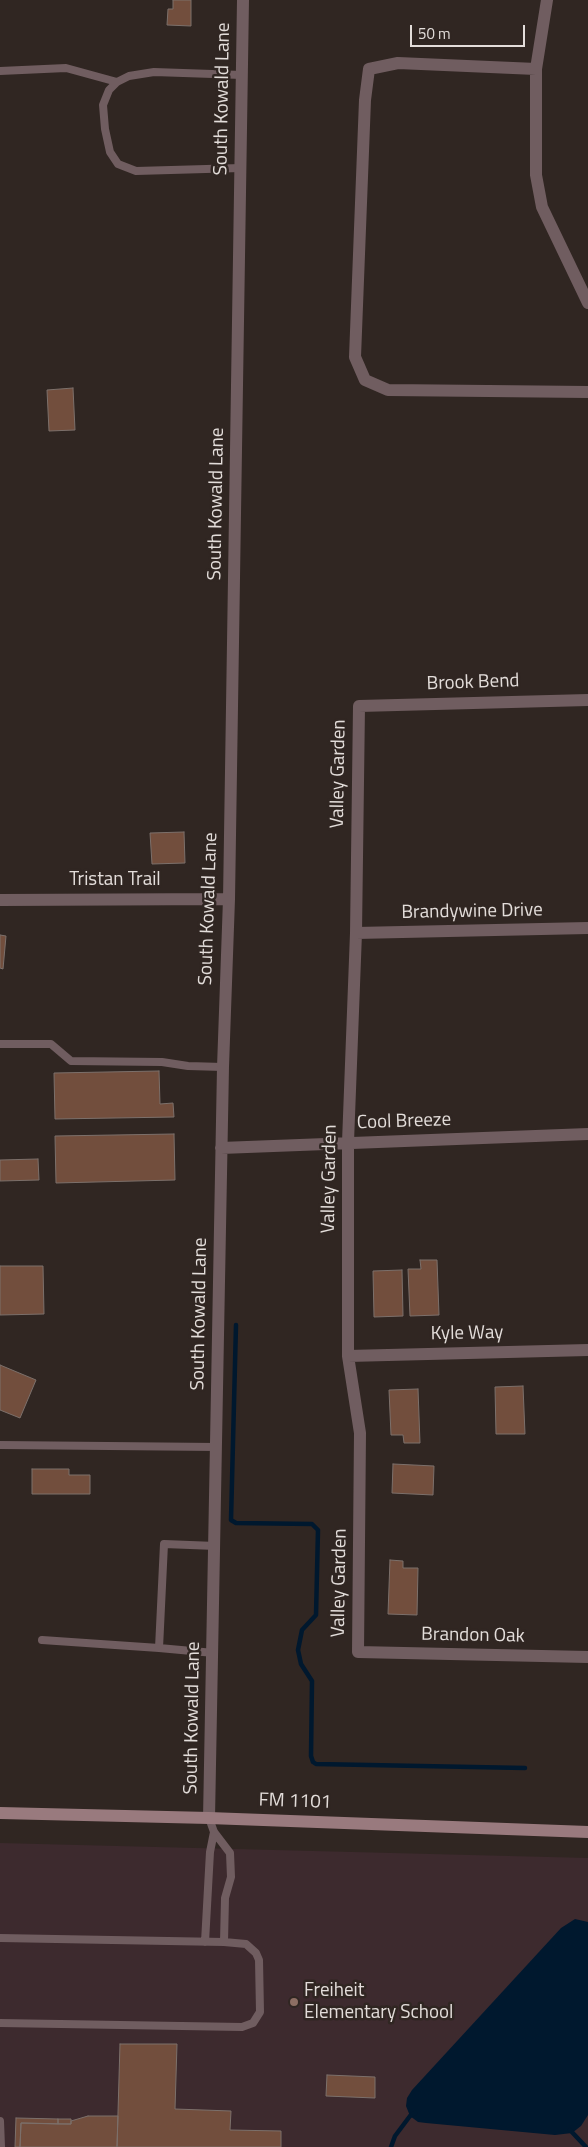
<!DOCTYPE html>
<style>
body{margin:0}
#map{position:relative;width:588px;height:2147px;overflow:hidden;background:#302622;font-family:"Titillium Web",sans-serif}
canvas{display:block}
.scale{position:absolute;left:410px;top:25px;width:115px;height:22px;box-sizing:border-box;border:2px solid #e3ddda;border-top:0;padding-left:6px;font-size:15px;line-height:18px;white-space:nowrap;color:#e3ddda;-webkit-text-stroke:4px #302622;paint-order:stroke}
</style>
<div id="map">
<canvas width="588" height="2147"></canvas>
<div class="scale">50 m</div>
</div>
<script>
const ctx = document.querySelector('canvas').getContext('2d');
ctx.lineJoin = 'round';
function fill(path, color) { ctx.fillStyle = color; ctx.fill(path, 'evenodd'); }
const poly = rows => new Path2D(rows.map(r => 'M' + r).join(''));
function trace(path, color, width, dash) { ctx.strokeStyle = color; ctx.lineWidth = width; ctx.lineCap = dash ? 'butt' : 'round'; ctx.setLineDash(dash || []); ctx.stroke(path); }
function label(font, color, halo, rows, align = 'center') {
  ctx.font = font + ' "Titillium Web",sans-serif'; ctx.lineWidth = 5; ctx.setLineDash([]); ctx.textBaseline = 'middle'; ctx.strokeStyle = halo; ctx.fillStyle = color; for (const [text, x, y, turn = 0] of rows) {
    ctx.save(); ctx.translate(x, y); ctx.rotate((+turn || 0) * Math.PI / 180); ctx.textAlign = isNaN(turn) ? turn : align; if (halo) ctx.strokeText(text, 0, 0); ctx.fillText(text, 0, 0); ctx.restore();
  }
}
const education = poly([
 [0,1843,588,1858,588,2147,0,2147]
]);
const water = poly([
 [575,1919,588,1922,588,2115,581,2126,572,2133,555,2135,426,2123,418,2122,410,2116,406,2106,407,2098,412,2090,561,1928]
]);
const stream = poly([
 [236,1325,231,1520,236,1523,312,1524,318,1530,316,1615,302,1630,298,1650,301,1664,312,1681,311,1756,313,1762,316,1764,525,1768],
 [570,2130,586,2147],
 [391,2147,395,2136,410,2116,415,2113]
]);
const building = poly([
 [173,0,191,0,191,26,167,25,168,9,173,9,173,0],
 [73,388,75,430,49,431,47,390,73,388],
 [184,832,185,863,152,864,150,833,184,832],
 [0,935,6,936,3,969,0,968,0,935],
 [159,1071,160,1104,173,1103,174,1117,55,1119,54,1073,159,1071],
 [174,1134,175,1180,56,1183,55,1136,174,1134],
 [38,1159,39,1180,0,1181,0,1160,38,1159],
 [420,1260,437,1260,439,1315,410,1316,408,1269,421,1269,420,1260],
 [0,1266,43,1266,44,1314,0,1315,0,1266],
 [402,1270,403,1316,374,1317,373,1271,402,1270],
 [0,1365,36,1380,20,1418,0,1410,0,1365],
 [523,1386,525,1434,496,1434,495,1387,523,1386],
 [418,1389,420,1443,404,1443,403,1435,391,1435,389,1390,418,1389],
 [393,1464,434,1466,433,1495,392,1493,393,1464],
 [32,1469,69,1469,69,1475,90,1475,90,1494,32,1494,32,1469],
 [390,1560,403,1561,403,1568,418,1568,417,1615,388,1614,390,1560],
 [120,2044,177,2044,175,2109,231,2111,230,2130,281,2131,281,2147,117,2147,120,2044],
 [327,2075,375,2077,375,2098,326,2096,327,2075],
 [88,2116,118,2116,117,2147,20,2147,21,2123,71,2124,71,2121,88,2116],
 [16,2118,58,2119,58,2124,21,2123,20,2147,15,2147,16,2118],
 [58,2119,71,2119,71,2124,58,2124,58,2119]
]);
const lane = poly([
 [0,71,66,68,117,82],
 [241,168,136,171,118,164,110,152,105,129,103,105,109,90,117,82,129,76,154,72,242,75],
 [0,1044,51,1044,71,1061,162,1062,188,1066,223,1067],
 [0,1445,217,1447],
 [42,1640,159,1648,164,1544,216,1546],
 [159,1648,214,1653],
 [209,1818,214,1832,230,1853,231,1877,225,1898,224,1942],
 [0,1938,224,1942,246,1944,256,1953,259,1960,260,2012,253,2023,242,2027,0,2023],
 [205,1942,210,1852,214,1832],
 [0,2121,1,2147]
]);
const street = poly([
 [547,0,536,69,536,175,542,207,588,303],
 [536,69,398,63,369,69,365,100,355,357,365,380,388,390,588,392],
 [588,700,359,706,356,933,348,1142,348,1356,360,1433,358,1652,588,1657],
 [0,900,229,899],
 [356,933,588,928],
 [221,1148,588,1134],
 [348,1356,588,1350],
 [209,1818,223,1067,229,899,243,0]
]);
const secondary = poly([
 [0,1813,209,1818,588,1832]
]);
const markers = [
 [294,2002,5,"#8d6e63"]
];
const streetNames = [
 ["South Kowald Lane",223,99,-89],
 ["South Kowald Lane",217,504,-89],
 ["Brook Bend",473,683,-2],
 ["Valley Garden",339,774,-89],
 ["Tristan Trail",115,880],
 ["South Kowald Lane",209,909,-88],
 ["Brandywine Drive",472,912,-1],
 ["Cool Breeze",404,1122,-2],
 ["Valley Garden",330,1179,-89],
 ["South Kowald Lane",200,1314,-89],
 ["Kyle Way",467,1334,-1],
 ["Valley Garden",340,1583,-89],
 ["Brandon Oak",473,1636,1],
 ["South Kowald Lane",193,1718,-89],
 ["FM 1101",295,1802,2]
];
const poiNames = [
 ["Freiheit",304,1991],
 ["Elementary School",304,2013]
];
fill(education, '#3d2a2e');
fill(water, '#00182e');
trace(stream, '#00182e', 4.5);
fill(building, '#724e3d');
trace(building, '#7c706b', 1);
trace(lane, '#705d60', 8);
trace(street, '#705d60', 12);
trace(secondary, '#997a7e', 12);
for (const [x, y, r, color] of markers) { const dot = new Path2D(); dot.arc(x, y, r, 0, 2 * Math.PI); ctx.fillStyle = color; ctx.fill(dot); trace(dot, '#302622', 2); }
label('19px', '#e3ddda', '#302622', streetNames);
label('19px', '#e3ddda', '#302622', poiNames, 'left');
</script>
